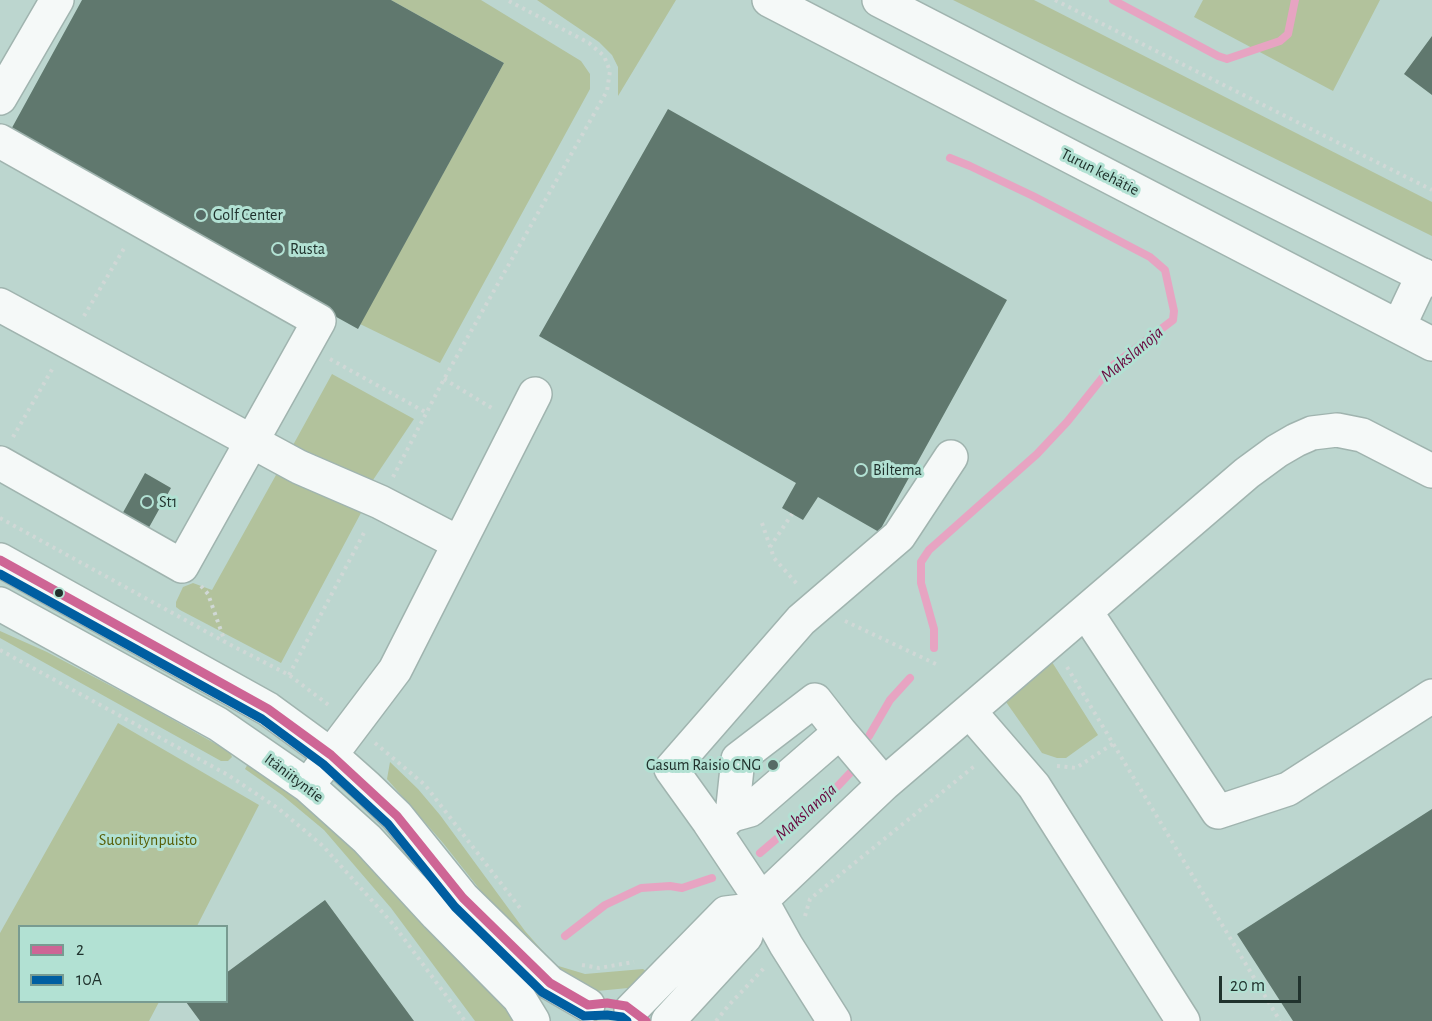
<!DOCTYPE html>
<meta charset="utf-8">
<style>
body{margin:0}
#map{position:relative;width:1432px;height:1021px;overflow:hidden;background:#bcd6cf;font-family:"Alegreya Sans",sans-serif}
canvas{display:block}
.legend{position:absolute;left:18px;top:925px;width:210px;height:78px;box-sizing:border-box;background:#b2e1d3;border:2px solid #789b91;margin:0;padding:8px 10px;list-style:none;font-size:18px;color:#20322d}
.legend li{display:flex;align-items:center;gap:12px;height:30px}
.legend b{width:30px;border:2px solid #789b91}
.scale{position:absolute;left:1219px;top:976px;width:82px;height:27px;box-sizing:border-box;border:3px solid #20322d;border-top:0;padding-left:8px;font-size:18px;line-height:21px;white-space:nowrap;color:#20322d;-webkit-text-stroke:4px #b2e1d3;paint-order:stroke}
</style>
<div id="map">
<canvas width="1432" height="1021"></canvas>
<ul class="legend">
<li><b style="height:8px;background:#ce6595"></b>2</li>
<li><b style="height:8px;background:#005ea1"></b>10A</li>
</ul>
<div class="scale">20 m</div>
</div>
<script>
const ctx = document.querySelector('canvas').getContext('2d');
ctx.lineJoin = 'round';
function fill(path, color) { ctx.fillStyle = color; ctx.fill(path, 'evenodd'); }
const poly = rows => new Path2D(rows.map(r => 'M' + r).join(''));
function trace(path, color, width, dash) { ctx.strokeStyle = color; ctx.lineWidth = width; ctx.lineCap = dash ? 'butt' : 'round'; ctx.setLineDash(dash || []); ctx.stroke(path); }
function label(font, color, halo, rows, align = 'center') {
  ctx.font = font + ' "Alegreya Sans",sans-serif'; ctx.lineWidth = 6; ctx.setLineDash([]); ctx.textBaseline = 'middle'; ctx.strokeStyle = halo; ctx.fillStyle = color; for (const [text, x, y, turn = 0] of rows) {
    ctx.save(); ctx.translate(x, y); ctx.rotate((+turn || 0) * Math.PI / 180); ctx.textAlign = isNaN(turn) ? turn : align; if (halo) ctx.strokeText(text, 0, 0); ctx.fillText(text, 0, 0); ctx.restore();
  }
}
const green = poly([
 [391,0,481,0,581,61,590,74,590,89,440,363,360,324,504,63],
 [537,0,676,0,618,96,618,67,612,55,599,42],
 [953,0,1034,0,1432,202,1432,236],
 [1203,0,1380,0,1333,91,1194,17],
 [332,374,414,419,371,483,292,447],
 [276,475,289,477,362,511,281,663,180,610,176,607,176,602,183,587,193,583,212,590],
 [0,631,47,652,145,704,230,752,232,757,228,761,221,761,0,638],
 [1052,662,1098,735,1066,758,1057,758,1042,753,1006,702],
 [118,723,259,805,197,926,20,926,20,1002,159,1002,149,1021,0,1021,0,933],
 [249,762,329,820,482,974,517,1021,475,1021,391,908,324,830,282,795,245,769],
 [390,762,418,789,440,815,525,931,555,965,585,974,643,969,649,973,628,988,597,991,571,987,511,929,443,843,387,779]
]);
const stream = poly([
 [1113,0,1218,56,1227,59,1280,41,1288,34,1295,0],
 [934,648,934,629,921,583,921,562,929,550,1037,454,1067,422,1111,367,1173,320,1174,311,1165,270,1150,257,1033,196,970,166,950,158],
 [869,736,890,700,910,678],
 [760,853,835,789,852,771],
 [565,936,605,905,641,888,670,886,682,888,712,878]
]);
const building = poly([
 [82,0,391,0,504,63,358,329,8,135],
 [1432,36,1432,95,1404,74],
 [668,109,1007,300,879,532,818,497,803,520,782,508,796,483,539,336],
 [145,473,171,488,142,540,116,525],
 [1432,809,1432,1021,1293,1021,1237,934],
 [325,900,414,1021,200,1021,186,1002,226,1002,226,973]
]);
const path = poly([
 [1055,0,1432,190],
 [84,316,126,245],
 [330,359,427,413],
 [444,379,495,410],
 [13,437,54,366],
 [393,477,444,379,607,91,610,71,604,56,589,43,507,0],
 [0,518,225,642,289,675,330,706],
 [762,523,774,558,797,584],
 [770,547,792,514],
 [201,586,208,594,225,642],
 [845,621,938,665],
 [0,650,228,775,279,809,323,846,393,924,465,1021],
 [1067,667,1280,1021],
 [289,675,366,529],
 [375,743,425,785,520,908],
 [1057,766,1076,768,1114,743],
 [805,916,810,899,977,764],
 [582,965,599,968,634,962],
 [716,1021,729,1005,766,966]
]);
const minor = poly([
 [0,98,57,0],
 [0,141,319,321,182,566,0,463],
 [0,305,299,467,380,502,459,543],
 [1399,326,1423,275],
 [0,560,268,709,331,755,367,787,397,816,463,898,550,983,588,1005],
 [0,604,218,724,308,786,367,839,437,915,519,998,533,1021],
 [1086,612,1218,812,1288,789,1432,696],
 [970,712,1034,786,1183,1021],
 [318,772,395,670,535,394],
 [732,815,738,759,815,700,840,732],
 [715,830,732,815,750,810,840,732,884,784],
 [631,1010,726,913,751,910],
 [668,1021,746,936,751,910,884,784,1247,473,1277,451,1296,440,1312,433,1337,430,1362,435,1432,471],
 [834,1021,786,945,761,900,709,822,671,769,801,620,899,536,951,457]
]);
const highway = poly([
 [769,0,1432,344],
 [879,0,1071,99,1432,280]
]);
const bus1 = poly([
 [0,560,268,709,331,755,397,816,463,898,550,983,588,1005,607,1003,626,1006,646,1021]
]);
const bus2 = poly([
 [0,574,262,719,323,764,388,824,455,907,542,992,584,1016,607,1015,622,1017,627,1021]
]);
const markers = [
 [201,215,6,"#576b66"],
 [278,249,6,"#576b66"],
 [861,470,6,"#576b66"],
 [147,502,6,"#576b66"],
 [59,593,5,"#20322d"],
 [773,765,6,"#576b66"]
];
const streetNames = [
 ["Turun kehätie",1100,172,27],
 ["Itäniityntie",294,778,37]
];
const poiNames = [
 ["Golf Center",213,215],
 ["Rusta",290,249],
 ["Biltema",873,470],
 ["St1",159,502],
 ["Gasum Raisio CNG",761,765,"right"]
];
const parkNames = [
 ["Suoniitynpuisto",148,840]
];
const waterNames = [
 ["Makslanoja",1132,354,-40],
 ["Makslanoja",806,812,-42]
];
fill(green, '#b2c29c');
trace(stream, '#e7a4c2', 8);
fill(building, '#60786e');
trace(minor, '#a0b4af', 36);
trace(highway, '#a0b4af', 36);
trace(path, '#d0d8d6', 4, [3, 4.5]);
trace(minor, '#f5f9f8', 33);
trace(highway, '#f5f9f8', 33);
trace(bus1, '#ce6595', 9);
trace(bus2, '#005ea1', 9);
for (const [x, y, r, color] of markers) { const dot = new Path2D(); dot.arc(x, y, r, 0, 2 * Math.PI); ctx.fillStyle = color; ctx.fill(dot); trace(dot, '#b2e1d3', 2); }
label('16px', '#20322d', '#b2e1d3', streetNames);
label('16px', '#20322d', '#b2e1d3', poiNames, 'left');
label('16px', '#575d06', '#b2e1d3', parkNames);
label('italic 18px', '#68073d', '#b2e1d3', waterNames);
</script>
